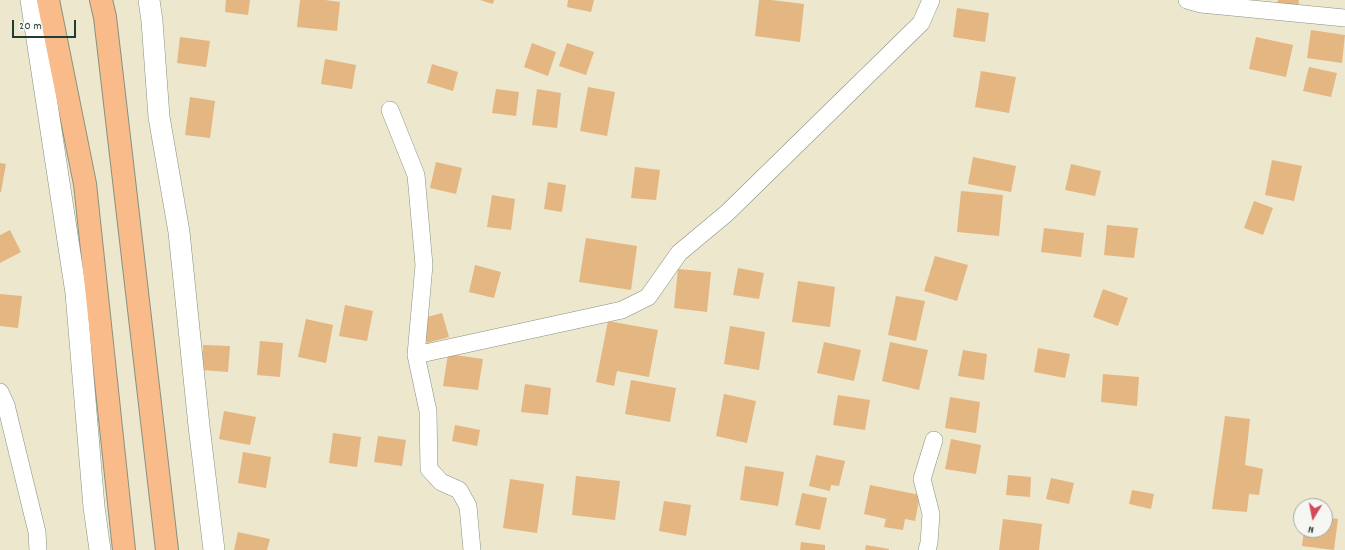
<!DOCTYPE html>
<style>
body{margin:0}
#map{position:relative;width:1345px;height:550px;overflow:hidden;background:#ede7ce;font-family:Dekko,sans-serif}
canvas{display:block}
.north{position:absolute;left:1293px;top:498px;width:40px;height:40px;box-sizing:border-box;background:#f6f6f2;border:1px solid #a0aca6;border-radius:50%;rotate:190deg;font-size:11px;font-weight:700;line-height:16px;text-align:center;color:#1f3d34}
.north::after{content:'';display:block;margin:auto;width:14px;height:18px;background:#d1495b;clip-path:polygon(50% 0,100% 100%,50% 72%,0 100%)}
.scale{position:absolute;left:12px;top:20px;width:64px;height:18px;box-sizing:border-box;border:2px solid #1f3d34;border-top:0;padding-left:5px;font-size:12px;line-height:14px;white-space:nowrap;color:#1f3d34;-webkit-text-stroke:3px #f6f6f2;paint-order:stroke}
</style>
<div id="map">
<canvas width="1345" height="550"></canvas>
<div class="north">N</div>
<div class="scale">20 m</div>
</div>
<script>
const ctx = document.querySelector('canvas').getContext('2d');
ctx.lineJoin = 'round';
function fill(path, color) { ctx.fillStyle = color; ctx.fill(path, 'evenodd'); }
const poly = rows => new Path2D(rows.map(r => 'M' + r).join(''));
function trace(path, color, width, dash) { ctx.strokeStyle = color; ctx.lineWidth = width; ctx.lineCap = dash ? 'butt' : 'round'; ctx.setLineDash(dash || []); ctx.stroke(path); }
const building = poly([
 [226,0,250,0,248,15,225,12],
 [300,0,325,0,340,2,337,31,297,27],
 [480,0,494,0,493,4],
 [568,0,594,0,591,12,567,7],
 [759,0,771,0,804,4,800,42,755,36],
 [1278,0,1299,0,1298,7,1277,5],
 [957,8,989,13,985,42,953,37],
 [1311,30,1345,35,1342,63,1307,58],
 [180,37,210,41,206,67,177,63],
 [1256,37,1293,45,1286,77,1249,69],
 [532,43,556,52,548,76,524,67],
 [567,43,594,52,586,75,559,66],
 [325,59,356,65,352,89,321,84],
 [432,64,458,72,453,91,427,83],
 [1309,67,1337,73,1331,97,1303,91],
 [981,71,1016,77,1009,113,975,107],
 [588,87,615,92,607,136,580,131],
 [496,89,519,92,516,116,492,113],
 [537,89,561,93,557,128,532,125],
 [190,97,215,101,210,138,185,135],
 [973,157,1016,166,1011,192,968,184],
 [1272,160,1302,166,1294,201,1265,195],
 [436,162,462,168,456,194,430,188],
 [0,163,6,164,1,192,0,192],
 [1071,164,1101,171,1095,196,1065,190],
 [635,167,660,170,656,200,631,198],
 [548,182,566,185,562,212,544,209],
 [961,191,1003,195,999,236,957,232],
 [492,195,515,199,511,230,487,227],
 [1254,201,1273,208,1263,235,1244,228],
 [1107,225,1138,228,1134,258,1104,255],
 [1044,228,1084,233,1081,257,1041,252],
 [10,230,21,252,0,263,0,235],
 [586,238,637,246,631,290,579,282],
 [935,256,968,265,957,301,924,291],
 [475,265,501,272,494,298,469,292],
 [738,268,764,273,759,299,733,295],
 [678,269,711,272,707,312,674,308],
 [798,281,835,287,830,327,792,322],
 [1103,289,1128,298,1118,326,1093,317],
 [0,294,22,296,18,328,0,326],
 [896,296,925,301,916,341,888,335],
 [345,305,373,311,367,341,339,336],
 [442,313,449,337,427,343,420,319],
 [306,319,333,325,326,363,298,357],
 [608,321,658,330,649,377,617,371,614,386,596,382],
 [730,326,765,332,759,370,724,364],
 [260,341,283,343,280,377,257,375],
 [824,342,861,350,854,381,817,373],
 [890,342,928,350,919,390,882,381],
 [203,345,230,346,228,372,202,370],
 [1038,348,1070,354,1065,378,1034,372],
 [963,350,987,354,984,380,958,376],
 [448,354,483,359,478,390,443,386],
 [1103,374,1139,377,1137,406,1101,402],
 [631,380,676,388,670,422,625,414],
 [525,384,551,388,548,415,521,412],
 [724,394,756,401,747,443,716,436],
 [838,395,870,400,865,430,833,425],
 [950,397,980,402,976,433,945,428],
 [224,411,256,417,250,445,219,439],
 [1225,416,1250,419,1245,465,1263,469,1259,495,1249,494,1247,512,1212,509],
 [455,425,480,430,477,446,452,441],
 [333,433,361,437,357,467,329,463],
 [378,436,406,440,402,466,374,462],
 [951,439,981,445,976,474,945,469],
 [243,452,271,457,266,488,238,483],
 [816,455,845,461,839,486,831,485,830,491,809,486],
 [745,466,784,472,778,506,740,500],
 [1008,475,1031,477,1030,497,1006,495],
 [576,476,620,481,615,520,572,515],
 [1051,478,1074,483,1069,504,1046,499],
 [510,479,544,484,537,533,503,528],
 [870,485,920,495,915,521,905,519,903,530,884,527,886,519,864,514],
 [1132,490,1154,494,1151,509,1129,504],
 [802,493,827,498,820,530,795,525],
 [664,501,691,505,686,536,659,531],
 [1325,517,1338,519,1334,550,1302,546,1304,530,1325,530],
 [1003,519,1042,524,1039,550,999,550],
 [238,532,270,539,267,550,234,550],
 [801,542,825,545,825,550,800,550],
 [866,545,889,549,889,550,865,550]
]);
const minor = poly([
 [1187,0,1201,4,1345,18],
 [390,110,416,175,424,265,416,355,428,411,429,469,441,482,459,490,468,506,472,550],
 [416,355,622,310,648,297,679,253,727,213,921,23,931,0],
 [0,392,6,405,37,532,38,550],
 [927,550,929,543,931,514,922,479,934,440]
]);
const tertiary = poly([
 [31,0,76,293,94,507,100,550],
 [149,0,152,21,159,117,179,232,199,426,214,550]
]);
const trunk = poly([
 [48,0,85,184,124,550],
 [101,0,105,17,167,550]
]);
fill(building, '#e4b682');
trace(minor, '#869281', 18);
trace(tertiary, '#869281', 22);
trace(trunk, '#869281', 24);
trace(minor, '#fff', 17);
trace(tertiary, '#fff', 21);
trace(trunk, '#fabb8b', 22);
</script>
